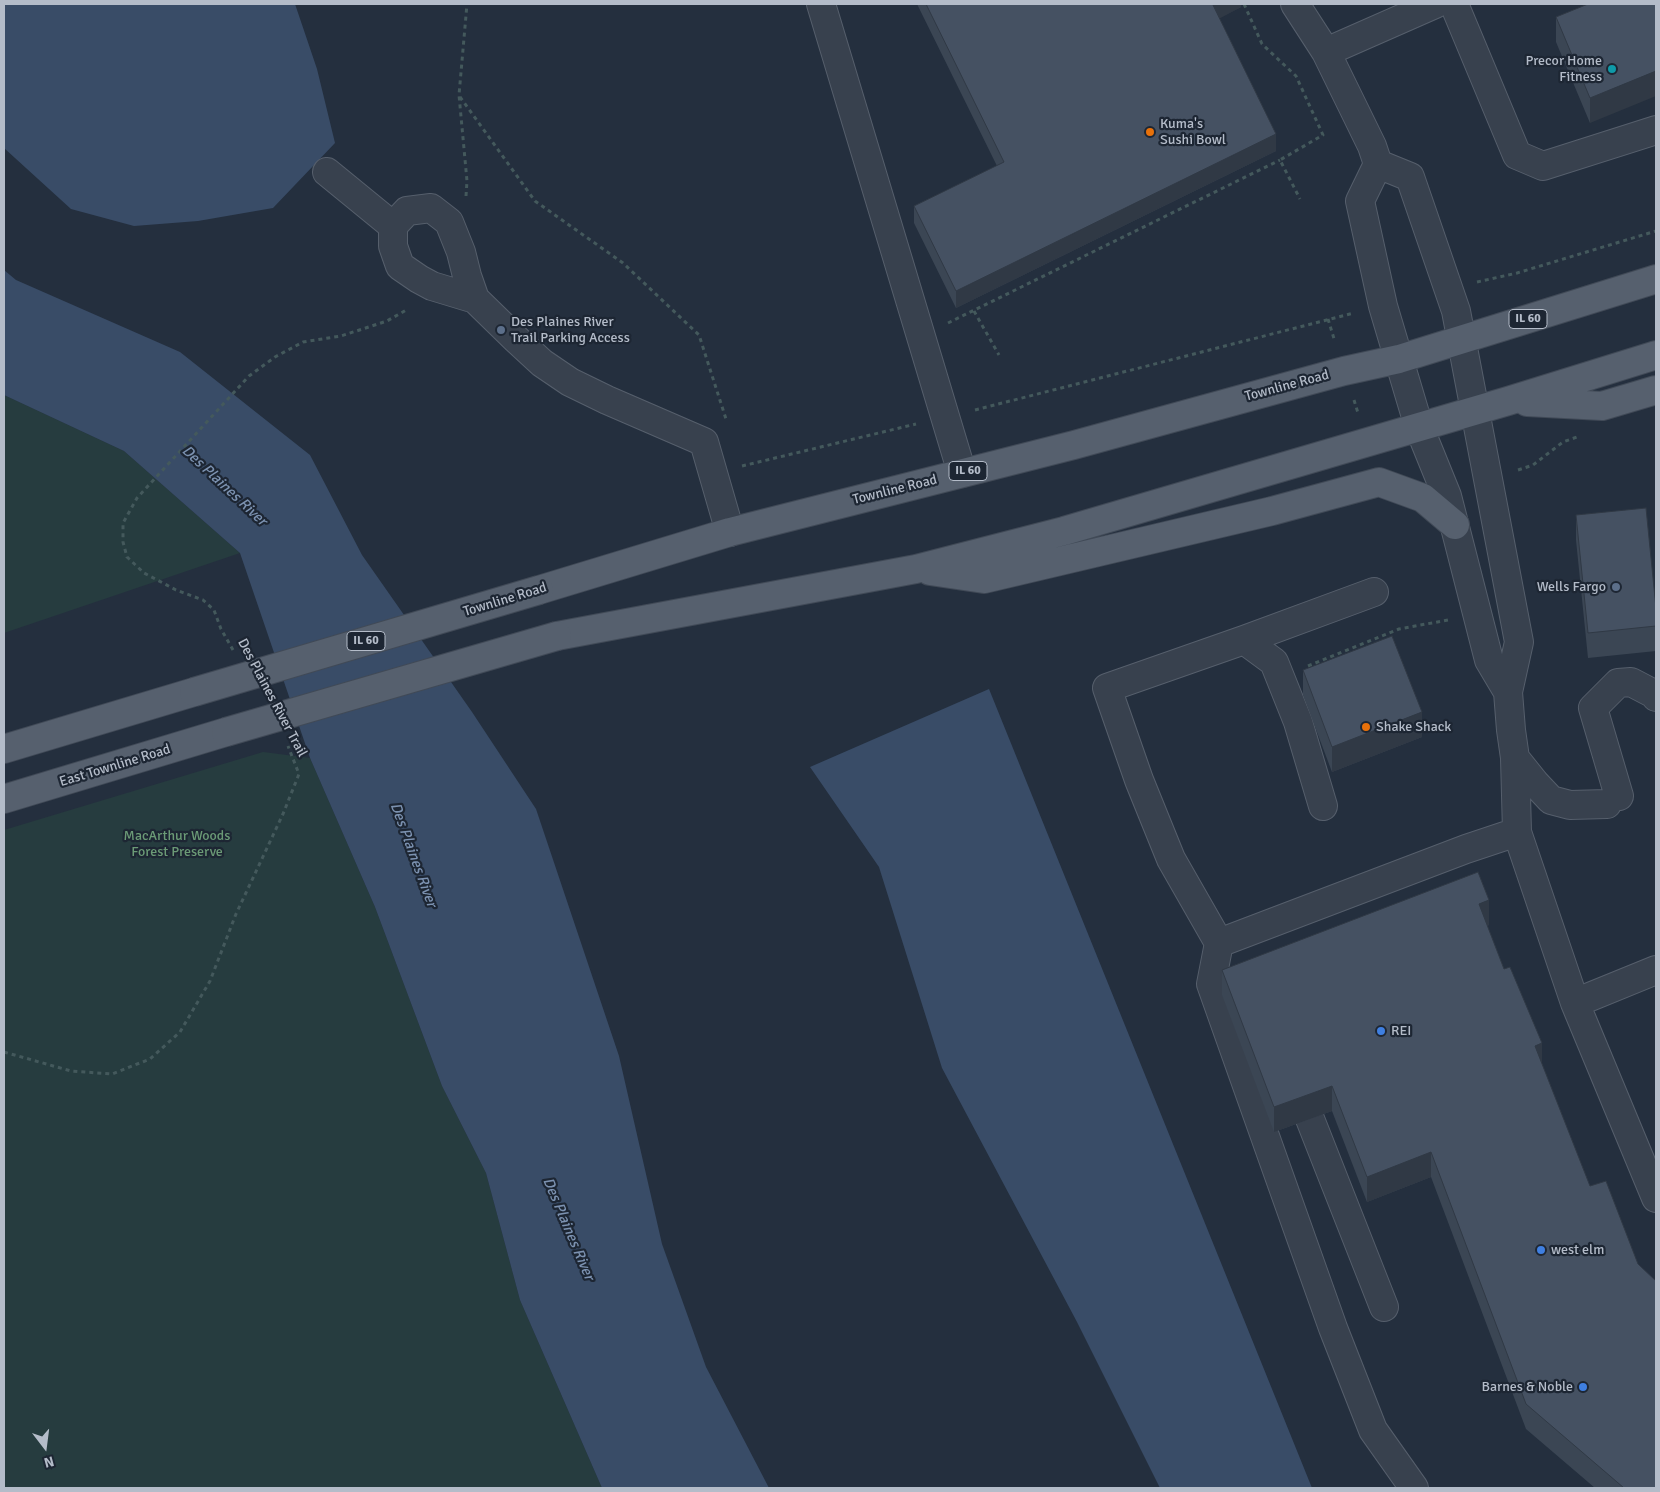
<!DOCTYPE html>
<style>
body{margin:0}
#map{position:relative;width:1660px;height:1492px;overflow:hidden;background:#242f3e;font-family:Signika,sans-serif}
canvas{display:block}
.frame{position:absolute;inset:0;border:5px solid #b4bcc9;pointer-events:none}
.north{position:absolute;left:20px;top:1422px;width:50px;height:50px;-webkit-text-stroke:4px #1d2633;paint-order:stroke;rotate:165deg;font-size:14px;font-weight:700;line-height:20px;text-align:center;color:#b4bcc9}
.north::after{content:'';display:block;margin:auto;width:18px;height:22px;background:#b4bcc9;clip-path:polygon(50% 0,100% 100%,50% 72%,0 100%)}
</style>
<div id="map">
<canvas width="1660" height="1492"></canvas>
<div class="frame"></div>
<div class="north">N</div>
</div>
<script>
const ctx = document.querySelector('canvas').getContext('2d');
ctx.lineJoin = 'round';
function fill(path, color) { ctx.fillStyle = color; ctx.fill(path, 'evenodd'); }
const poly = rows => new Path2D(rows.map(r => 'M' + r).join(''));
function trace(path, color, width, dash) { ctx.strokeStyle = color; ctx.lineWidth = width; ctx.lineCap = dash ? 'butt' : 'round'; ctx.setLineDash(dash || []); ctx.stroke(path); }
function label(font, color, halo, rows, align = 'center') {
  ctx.font = font + ' Signika,sans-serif'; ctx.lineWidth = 4.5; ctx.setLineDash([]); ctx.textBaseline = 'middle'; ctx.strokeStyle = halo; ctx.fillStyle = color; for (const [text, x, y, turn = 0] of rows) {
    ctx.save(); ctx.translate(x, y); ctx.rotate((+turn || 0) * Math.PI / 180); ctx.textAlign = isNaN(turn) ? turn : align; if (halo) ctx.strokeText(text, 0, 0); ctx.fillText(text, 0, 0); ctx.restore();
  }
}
const green = poly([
 [4,395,124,451,240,553,4,633],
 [263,752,310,758,375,907,442,1086,486,1173,520,1300,602,1488,4,1488,4,830]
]);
const water = poly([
 [4,4,295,4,317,69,335,143,273,208,198,221,134,226,71,209,4,148],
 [4,270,16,280,180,352,310,455,362,555,472,712,536,809,619,1056,662,1244,706,1367,769,1488,602,1488,520,1300,486,1173,442,1086,375,907,310,758,240,553,124,451,4,395],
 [989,689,1312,1488,1160,1488,1077,1322,942,1068,879,867,810,767]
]);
const path = poly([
 [1244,4,1262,44,1296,76,1323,135,1280,160,1300,199],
 [460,97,535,201,623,263,699,335,726,419],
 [466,196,467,181,459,95,467,4],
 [1477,282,1517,273,1656,231],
 [974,311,999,355],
 [1328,319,1335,342],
 [948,323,1280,160],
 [1354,400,1358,413],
 [975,410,1354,313],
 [742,466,916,424],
 [1518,470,1533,465,1563,442,1577,437],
 [233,650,221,629,214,610,203,600,176,590,144,573,127,557,123,542,123,523,137,498,249,376,275,357,303,342,341,336,387,321,408,309],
 [1308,666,1399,629,1448,620],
 [4,1052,71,1071,112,1074,150,1059,180,1032,210,981,236,914,283,814,299,774,288,746]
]);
const minor = poly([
 [821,4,962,473],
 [1295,4,1326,52,1372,146,1378,164,1360,201,1383,306,1419,427,1447,496,1489,660,1508,692],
 [1454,4,1517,155,1543,166,1656,130],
 [1326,52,1435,4],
 [1378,164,1410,177,1456,311,1519,642,1508,692,1511,730,1515,758,1517,832,1575,1003,1656,1198],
 [327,172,393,226],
 [475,299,432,286,419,279,400,266,393,246,393,226,407,211,431,208,449,222,461,252,467,276,475,299,516,339,542,363,570,382,607,400,704,442,730,532],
 [1244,640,1274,662,1298,722,1323,806],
 [1515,758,1535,783,1551,800,1570,805,1607,804],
 [1619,796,1593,708,1618,683,1631,682,1656,695,1656,697],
 [1219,943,1171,859,1139,780,1107,688,1244,640,1374,592],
 [1575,1003,1656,970],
 [1310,1119,1384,1307],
 [1414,1488,1373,1430,1333,1328,1211,984,1219,943,1466,849,1517,832]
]);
const major = poly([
 [1527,402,1602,406,1656,390],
 [930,571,984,579,1272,511,1379,482,1423,498,1455,525],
 [539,590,730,532,1074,445,1344,371,1399,359,1656,279],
 [557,636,916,569,1064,531,1508,401,1656,355],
 [4,749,194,692],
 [4,799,226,732]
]);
const majorBridge = poly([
 [194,692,539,590],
 [226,732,557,636]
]);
const wall = poly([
 [917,4,1241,4,1241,7,1219,18,1276,151,956,308,914,223,914,206,997,166],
 [1656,4,1590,123,1556,42,1556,17],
 [1576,515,1656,608,1656,651,1588,658,1576,540],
 [1303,670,1422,737,1332,772,1303,695],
 [1489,925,1487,926,1542,1065,1656,1488,1595,1488,1526,1429,1431,1177,1367,1202,1332,1111,1274,1132,1222,995,1222,970]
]);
const shadedWall = poly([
 [1215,4,1241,4,1241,7,1213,22,1213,5],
 [1656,71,1656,96,1590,123,1590,98],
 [1276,134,1276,151,956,308,956,291],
 [1422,712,1422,737,1332,772,1332,747],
 [1489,900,1489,925,1479,929,1479,904],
 [1542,1043,1542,1068,1535,1046],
 [1332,1086,1332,1111,1274,1132,1274,1107],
 [1431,1152,1431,1177,1367,1202,1367,1177]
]);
const building = poly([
 [926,4,1215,4,1213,5,1276,134,956,291,914,206,1004,162,926,4],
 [1588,4,1656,4,1656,71,1590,98,1556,17,1588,4],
 [1646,508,1656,608,1656,626,1588,633,1576,515,1646,508],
 [1392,636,1422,712,1332,747,1303,670,1392,636],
 [1478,872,1489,900,1479,904,1504,969,1510,967,1542,1043,1535,1046,1590,1186,1606,1181,1638,1264,1656,1281,1656,1488,1624,1488,1526,1404,1431,1152,1367,1177,1332,1086,1274,1107,1222,970,1478,872]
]);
const markers = [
 [1612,69,5,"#0f9aa8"],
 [1150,132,5,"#e8710a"],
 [501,330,5,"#5c6f8a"],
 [1616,587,5,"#5c6f8a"],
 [1366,727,5,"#e8710a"],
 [1381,1031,5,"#3f7fe0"],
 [1541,1250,5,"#3f7fe0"],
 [1583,1387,5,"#3f7fe0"]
];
const shields = [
 [1528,319,38],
 [968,471,38],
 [366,641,38]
];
const shieldNames = [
 ["IL 60",1528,319],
 ["IL 60",968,471],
 ["IL 60",366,641]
];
const poiNames = [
 ["Precor Home",1602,61,"right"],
 ["Fitness",1602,77,"right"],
 ["Kuma's",1160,124],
 ["Sushi Bowl",1160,140],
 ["Des Plaines River",511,322],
 ["Trail Parking Access",511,338],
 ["Wells Fargo",1606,587,"right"],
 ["Shake Shack",1376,727],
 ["REI",1391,1031],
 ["west elm",1551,1250],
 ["Barnes & Noble",1573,1387,"right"]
];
const streetNames = [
 ["Townline Road",1287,386,-15],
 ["Townline Road",895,490,-14],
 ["Townline Road",505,600,-17],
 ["Des Plaines River Trail",272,698,62],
 ["East Townline Road",115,766,-17]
];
const parkNames = [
 ["MacArthur Woods",177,836],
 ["Forest Preserve",177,852]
];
const waterNames = [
 ["Des Plaines River",224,486,43],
 ["Des Plaines River",413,855,70],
 ["Des Plaines River",568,1229,67]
];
fill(green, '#263c3f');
fill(water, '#394c67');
trace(minor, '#565f6c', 30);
trace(major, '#414a57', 30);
trace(path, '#44595c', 3, [4, 4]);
trace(minor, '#38414e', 28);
trace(major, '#56606e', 28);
trace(majorBridge, '#414a57', 30, []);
trace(majorBridge, '#56606e', 28);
fill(wall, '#3b4654');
fill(shadedWall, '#303945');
fill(building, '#455162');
trace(building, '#303945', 1);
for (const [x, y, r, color] of markers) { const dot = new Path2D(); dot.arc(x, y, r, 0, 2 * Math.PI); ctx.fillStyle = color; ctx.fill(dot); trace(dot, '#1d2633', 2); }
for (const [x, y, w] of shields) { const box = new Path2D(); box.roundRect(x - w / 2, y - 9.5, w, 19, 4); ctx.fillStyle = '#1d2633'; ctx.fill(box); trace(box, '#b4bcc9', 1); }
label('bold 12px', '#b4bcc9', null, shieldNames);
label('14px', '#b4bcc9', '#1d2633', poiNames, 'left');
label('14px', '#b4bcc9', '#1d2633', streetNames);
label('14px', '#6b9a76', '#1d2633', parkNames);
label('italic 15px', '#7c92b1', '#1d2633', waterNames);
</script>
